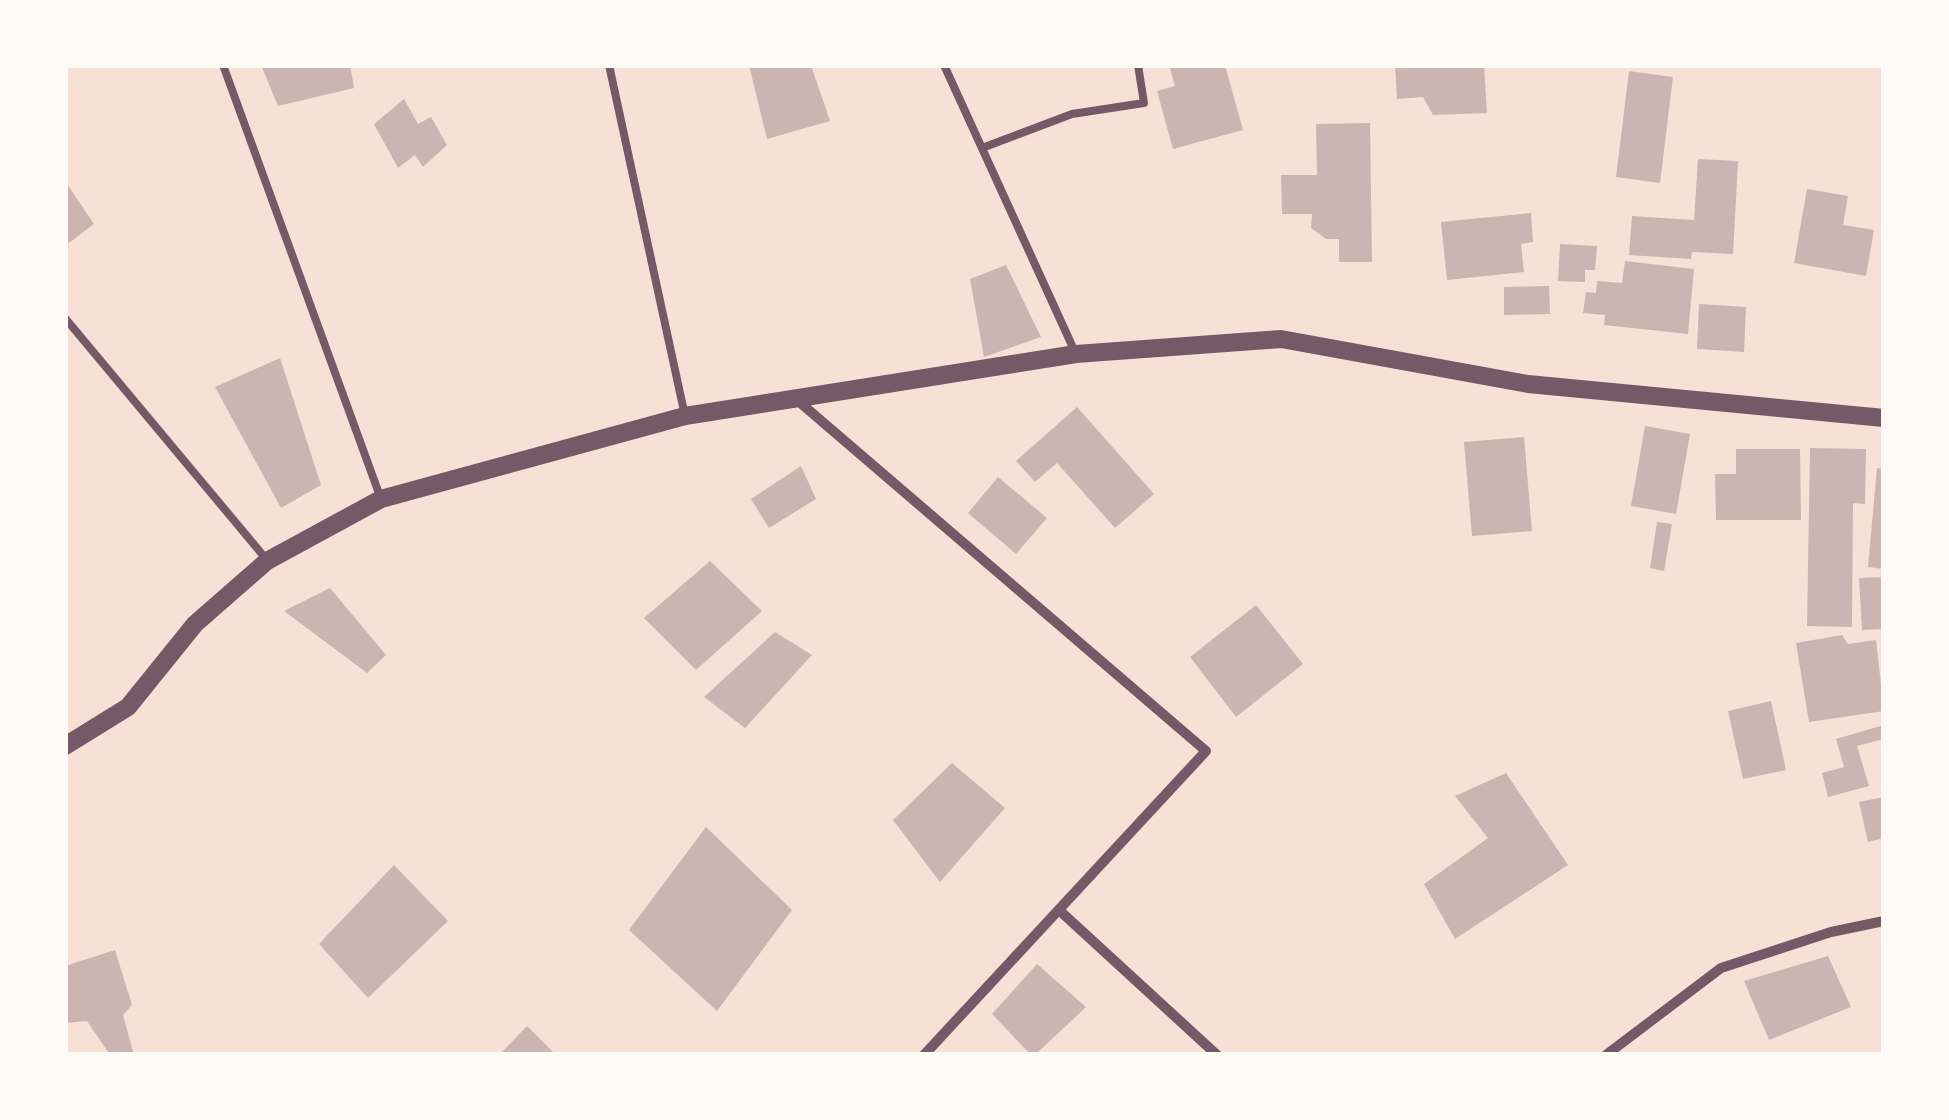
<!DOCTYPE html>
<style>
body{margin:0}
#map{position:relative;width:1949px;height:1120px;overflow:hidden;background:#f7e1d7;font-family:Inter,sans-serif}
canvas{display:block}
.frame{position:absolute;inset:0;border:68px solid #fffaf5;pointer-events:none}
</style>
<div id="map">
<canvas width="1949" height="1120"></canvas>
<div class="frame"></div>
</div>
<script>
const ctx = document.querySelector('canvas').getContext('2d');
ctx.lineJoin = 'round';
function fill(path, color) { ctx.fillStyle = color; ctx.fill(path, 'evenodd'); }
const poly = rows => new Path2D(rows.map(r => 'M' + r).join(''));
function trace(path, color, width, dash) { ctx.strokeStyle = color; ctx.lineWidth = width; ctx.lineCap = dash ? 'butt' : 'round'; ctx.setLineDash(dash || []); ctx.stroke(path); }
const building = poly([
 [261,65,350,65,354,88,278,106],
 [749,65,811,65,830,121,767,139],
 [1169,65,1225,65,1243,130,1173,149,1157,91,1175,86],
 [1395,65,1484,65,1487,113,1433,115,1423,97,1397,99],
 [1629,71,1673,77,1660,183,1616,177],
 [404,99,418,124,431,117,447,145,423,167,415,155,398,168,374,124],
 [1370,123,1372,262,1339,262,1339,239,1326,239,1311,228,1312,214,1282,214,1281,175,1317,175,1316,124],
 [1698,159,1738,161,1733,254,1692,252,1691,259,1629,255,1632,216,1694,220],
 [65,181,94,224,65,246],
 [1807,189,1848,196,1843,225,1874,230,1866,276,1794,263],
 [1531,213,1533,242,1521,244,1524,272,1447,280,1441,222],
 [1560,244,1597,246,1595,270,1585,270,1585,282,1558,281],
 [1625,261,1694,269,1688,334,1604,325,1605,315,1583,313,1586,292,1596,293,1597,281,1622,283],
 [1006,265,1041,337,984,357,970,279],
 [1549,286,1550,314,1504,315,1504,287],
 [1699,304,1746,307,1744,352,1697,349],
 [280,358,321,485,281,508,215,387],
 [1077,407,1154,494,1115,528,1057,463,1035,482,1016,461],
 [1645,426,1690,434,1676,514,1631,506],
 [1524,437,1532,531,1472,536,1464,442],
 [1810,448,1866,449,1865,504,1853,503,1852,627,1807,626],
 [1736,449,1800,449,1801,520,1716,520,1715,474,1736,474],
 [801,466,816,499,769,528,751,499],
 [1877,468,1884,469,1884,569,1868,567],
 [998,477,1047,518,1016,554,968,513],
 [1657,522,1672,524,1664,571,1650,568],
 [710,561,762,611,696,670,644,618],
 [1884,577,1884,629,1862,630,1859,578],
 [330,588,386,655,367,673,284,611],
 [1256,605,1303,664,1236,717,1190,657],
 [775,632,812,655,745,728,704,697],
 [1842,635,1848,644,1876,640,1884,711,1809,722,1796,643],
 [1771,701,1786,770,1743,779,1728,711],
 [1884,725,1884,739,1857,746,1869,786,1828,797,1822,773,1844,767,1836,739],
 [952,763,1005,808,940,882,893,820],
 [1506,773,1568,865,1455,939,1424,884,1488,838,1455,796],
 [1884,797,1884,838,1868,842,1859,802],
 [706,827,792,910,717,1011,629,930],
 [394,865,448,921,368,998,319,944],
 [115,950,132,1005,123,1015,134,1055,110,1055,87,1021,65,1023,65,966],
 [1828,956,1851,1007,1769,1040,1744,981],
 [1037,964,1086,1007,1035,1055,1031,1055,992,1014],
 [527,1026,556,1055,499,1055]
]);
const service = poly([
 [223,65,381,499],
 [609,65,685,416],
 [944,65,1075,352],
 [982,148,1072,114,1144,103,1138,65],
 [65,318,267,560]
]);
const minor = poly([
 [797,400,1206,751,924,1055],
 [1059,910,1217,1055],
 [1606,1055,1721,968,1831,932,1884,921]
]);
const tertiary = poly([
 [65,746,128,707,195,624,267,561,381,499,685,416,1076,354,1281,339,1528,384,1884,418]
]);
fill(building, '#ccb4b1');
trace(service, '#755966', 8);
trace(minor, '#755966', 10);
trace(tertiary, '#755966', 18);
</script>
